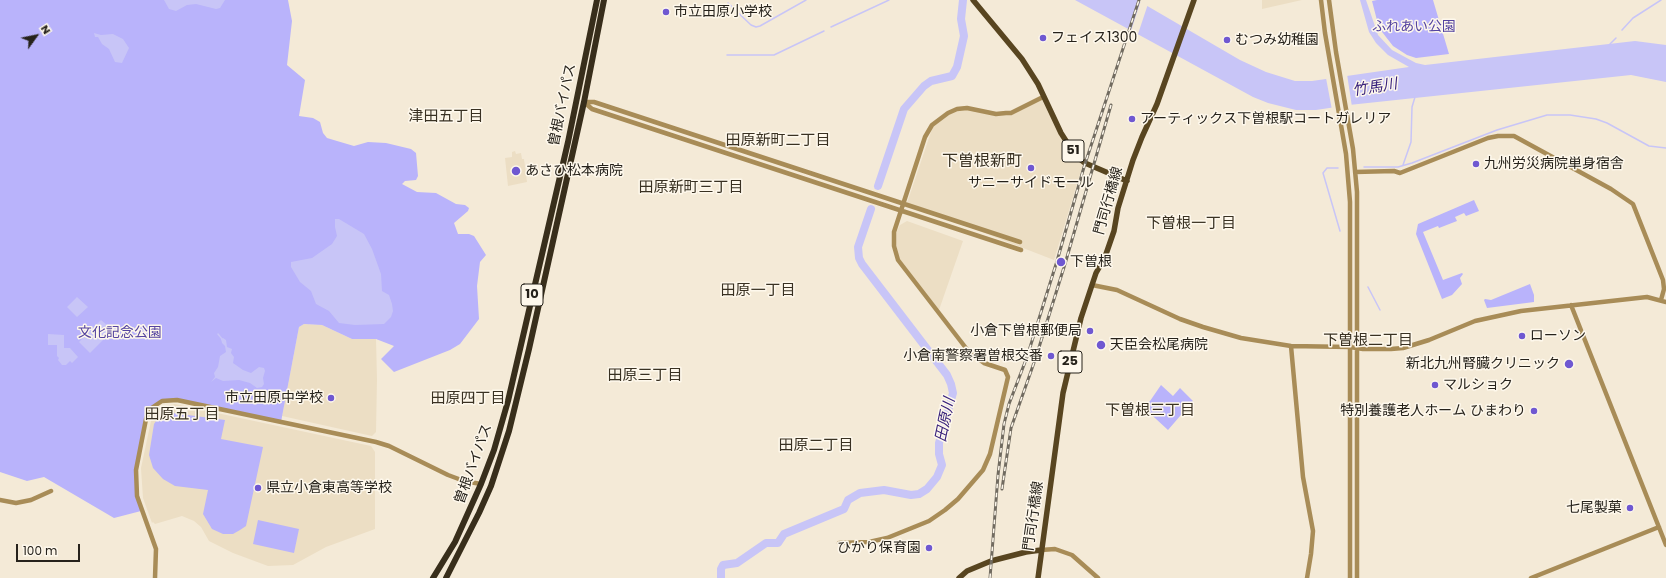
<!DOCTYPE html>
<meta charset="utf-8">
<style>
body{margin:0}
#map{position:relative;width:1666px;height:578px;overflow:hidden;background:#f4ead7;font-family:Poppins,sans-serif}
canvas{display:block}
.north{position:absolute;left:16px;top:16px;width:40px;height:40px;-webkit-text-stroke:3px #fef8ec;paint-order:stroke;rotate:57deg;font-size:11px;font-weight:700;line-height:16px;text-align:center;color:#26221b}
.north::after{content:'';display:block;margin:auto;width:14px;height:18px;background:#26221b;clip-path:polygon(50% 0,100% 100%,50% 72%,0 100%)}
.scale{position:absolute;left:16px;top:544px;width:64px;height:18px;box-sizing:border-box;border:2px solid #26221b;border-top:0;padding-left:5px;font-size:12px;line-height:14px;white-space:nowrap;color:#26221b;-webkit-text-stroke:3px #fef8ec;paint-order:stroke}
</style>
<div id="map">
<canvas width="1666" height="578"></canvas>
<div class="north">N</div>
<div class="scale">100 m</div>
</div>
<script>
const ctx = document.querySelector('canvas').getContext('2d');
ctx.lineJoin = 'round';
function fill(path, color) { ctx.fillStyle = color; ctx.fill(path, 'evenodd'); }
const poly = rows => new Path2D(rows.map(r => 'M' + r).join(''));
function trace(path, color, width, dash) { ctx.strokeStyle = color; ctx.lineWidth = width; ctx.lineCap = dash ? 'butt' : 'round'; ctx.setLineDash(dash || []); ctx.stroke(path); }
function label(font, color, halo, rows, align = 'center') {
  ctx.font = font + ' Poppins,"Noto Sans JP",sans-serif'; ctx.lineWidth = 3; ctx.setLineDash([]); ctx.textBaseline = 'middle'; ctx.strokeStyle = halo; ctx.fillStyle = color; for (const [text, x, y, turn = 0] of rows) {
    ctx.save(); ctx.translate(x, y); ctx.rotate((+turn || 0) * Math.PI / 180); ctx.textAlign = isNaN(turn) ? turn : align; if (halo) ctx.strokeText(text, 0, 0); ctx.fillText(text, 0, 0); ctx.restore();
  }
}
const built = poly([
 [1262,0,1302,0,1262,9],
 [1043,99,1083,164,1054,260,907,203,933,126,952,112,968,109,997,116,1013,113],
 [515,151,516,154,521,153,522,159,524,159,527,182,508,186,505,158,512,157,512,152],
 [907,221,963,241,939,310,899,258,896,246,896,233,900,225],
 [304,324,322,325,352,339,376,339,377,379,376,432,372,436,282,416,299,327],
 [175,404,371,446,375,452,375,529,326,547,293,565,268,566,233,553,209,541,201,527,194,521,182,516,155,524,153,522,152,523,143,498,141,468,151,421,160,407]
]);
const green = poly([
 [0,0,288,0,292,21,287,65,305,80,299,116,313,118,320,122,323,133,327,138,337,141,354,146,368,142,386,143,411,149,416,153,418,176,416,180,405,181,402,184,417,192,436,193,456,204,465,205,469,208,468,211,454,223,458,234,469,234,474,236,486,255,480,262,477,286,479,319,460,344,450,350,394,372,381,359,394,346,376,339,352,339,322,325,304,324,299,327,281,422,177,400,162,401,150,409,136,470,141,511,114,518,44,477,27,481,0,472],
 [1377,0,1433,0,1449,54,1416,58,1407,55,1393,46,1379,28,1372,1],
 [1474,200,1479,211,1466,216,1464,213,1455,217,1457,221,1439,228,1438,226,1423,232,1443,280,1462,273,1463,274,1460,278,1462,284,1452,295,1442,299,1416,234,1418,224],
 [1530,284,1534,295,1534,302,1487,308,1484,300,1485,299,1491,300],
 [1161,385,1173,396,1180,388,1193,401,1168,430,1143,407,1150,401],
 [173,413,225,420,221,439,263,447,246,526,240,530,233,534,223,534,212,529,203,514,208,490,175,486,163,479,153,468,149,455,154,424,161,414],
 [258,520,299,529,294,553,253,544]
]);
const water = poly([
 [164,0,225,0,220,8,216,9,196,4,187,5,176,11,169,9],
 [1075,0,1137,0,1240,60,1266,72,1295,81,1312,81,1409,67,1388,55,1376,43,1369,32,1360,0,1366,0,1378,35,1392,50,1416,63,1425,65,1635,41,1666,45,1666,82,1631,75,1349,105,1316,110,1296,110,1268,103,1253,97],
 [94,33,101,35,113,34,123,39,129,48,122,63,115,62,109,49,102,44,98,37,95,37],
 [335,219,339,219,364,234,372,249,381,274,382,291,389,295,392,304,393,311,391,317,384,324,355,325,339,323,329,311,316,304,311,291,300,282,291,267,291,262,312,258,332,244,337,236,335,227],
 [77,297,88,307,77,317,67,307],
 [101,320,113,330,90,353,79,342],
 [48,334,64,335,64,348,70,348,78,357,72,363,70,361,66,365,62,365,58,360,59,358,57,356,57,345,48,345],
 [223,338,226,340,227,347,232,349,231,353,234,357,233,363,243,370,251,373,259,367,264,368,265,371,263,378,264,384,262,387,257,388,250,383,239,380,223,381,216,378,211,382,215,377,214,373,218,367,220,356,226,352,225,346,222,343,221,339]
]);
const pier = poly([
 [1141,0,1148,4,1138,34,1131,31],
 [1347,74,1352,107,1332,110,1326,78]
]);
const stream = poly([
 [728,3,751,25,756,27,760,26,806,0],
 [831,27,889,0],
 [1622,30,1633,18,1661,0],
 [1610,44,1616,38],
 [727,55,774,55,824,31],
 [1403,165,1411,142,1412,107,1415,97],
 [1364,167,1398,167,1412,163,1497,130,1547,115,1570,115,1596,119,1607,123,1649,146,1666,148],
 [1338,168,1327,168,1323,173,1340,231],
 [1368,287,1380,310],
 [218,334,222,339]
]);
const river = poly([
 [878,186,904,109,924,86,931,81,952,76,957,67,964,36,961,19,963,0],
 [721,578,721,569,723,565,737,563,766,543,778,543,784,534,844,509,848,500,860,493,884,490,911,495,919,494,927,489,937,477,942,465,939,454,939,443,953,393,951,384,947,375,862,264,859,258,858,247,871,209]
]);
const minor = poly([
 [1321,0,1325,33,1346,154,1350,202,1350,578],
 [1329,0,1336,52,1353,149,1357,192,1357,578],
 [1355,172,1394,171,1400,173,1488,138,1498,136,1514,136,1611,189,1633,204,1663,280,1664,289,1661,300],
 [1020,242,594,102,584,102,592,109,1021,250],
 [1092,285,1117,290,1180,319,1203,327,1241,338,1291,346,1350,347,1363,349,1391,349,1403,348,1429,340,1475,321,1521,311,1647,297,1666,302],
 [1571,305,1666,545],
 [1291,346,1303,477,1313,531,1311,554,1307,578],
 [0,500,16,503,31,500,51,491],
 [839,543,869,542,887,538,929,521,945,510,958,499,983,470,990,454,1008,377,1005,370,984,363,969,352,898,260,894,246,894,232,925,137,932,125,948,113,957,109,967,108,996,114,1006,113,1011,113,1043,97],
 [1041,550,1055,549,1072,555,1098,578],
 [155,578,156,549,137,496,136,470,146,419,150,409,162,401,177,400,376,442,389,446,448,475,464,481,481,484],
 [1531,578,1659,527]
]);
const major = poly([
 [973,0,1022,59,1038,84,1061,133,1075,155,1085,163,1127,181],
 [959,578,967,571,991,561,1026,552,1041,550],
 [1038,578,1063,393,1081,318,1096,273,1105,257,1114,231,1118,208,1133,160,1142,137,1157,104,1194,0]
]);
const highway = poly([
 [433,578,455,542,481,484,494,450,508,401,568,142,597,0],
 [446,578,479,513,491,486,509,431,529,349,584,102,604,0]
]);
const rail = poly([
 [1002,489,1011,428,1036,357,1065,264,1111,105],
 [990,578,998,475,1004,424,1009,404,1027,357,1057,261,1084,167,1139,0]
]);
const markers = [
 [666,12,4,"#6f58d1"],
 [1043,38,4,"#6f58d1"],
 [1227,40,4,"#6f58d1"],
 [1132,119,4,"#6f58d1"],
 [1476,164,4,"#6f58d1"],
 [1031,168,4,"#6f58d1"],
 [516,171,5,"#6f58d1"],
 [1061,262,5,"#6f58d1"],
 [1090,331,4,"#6f58d1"],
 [1522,336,4,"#6f58d1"],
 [1101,345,5,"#6f58d1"],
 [1051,356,4,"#6f58d1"],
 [1569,364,5,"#6f58d1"],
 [1435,385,4,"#6f58d1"],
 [331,398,4,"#6f58d1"],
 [1534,411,4,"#6f58d1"],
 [258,488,4,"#6f58d1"],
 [1630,508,4,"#6f58d1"],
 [929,548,4,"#6f58d1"]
];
const shields = [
 [1073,151,22],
 [532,295,22],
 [1070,362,24]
];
const shieldNames = [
 ["51",1073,151],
 ["10",532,295],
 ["25",1070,362]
];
const poiNames = [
 ["市立田原小学校",674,12],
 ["フェイス1300",1051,38],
 ["むつみ幼稚園",1235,40],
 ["アーティックス下曽根駅コートガレリア",1140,119],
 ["九州労災病院単身宿舎",1484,164],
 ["あさひ松本病院",525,171],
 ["サニーサイドモール",1031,183,"center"],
 ["下曽根",1070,262],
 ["小倉下曽根郵便局",1082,331,"right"],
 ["ローソン",1530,336],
 ["天臣会松尾病院",1110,345],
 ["小倉南警察署曽根交番",1043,356,"right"],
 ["新北九州腎臓クリニック",1560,364,"right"],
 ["マルショク",1443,385],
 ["市立田原中学校",323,398,"right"],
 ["特別養護老人ホーム ひまわり",1526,411,"right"],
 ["県立小倉東高等学校",266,488],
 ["七尾製菓",1622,508,"right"],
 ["ひかり保育園",921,548,"right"]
];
const parkNames = [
 ["ふれあい公園",1414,27],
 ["文化記念公園",120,333]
];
const streetNames = [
 ["曽根バイパス",563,105,-78],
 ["門司行橋線",1109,201,-74],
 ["曽根バイパス",474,464,-70],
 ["門司行橋線",1034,516,-82]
];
const waterNames = [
 ["竹馬川",1375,88,-9],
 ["田原川",946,420,-78]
];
const neighbourhoodNames = [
 ["津田五丁目",446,117],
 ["田原新町二丁目",778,141],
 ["田原新町三丁目",691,188],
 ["下曽根一丁目",1191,224],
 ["田原一丁目",758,291],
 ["下曽根二丁目",1368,341],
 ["田原三丁目",645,376],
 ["田原四丁目",468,399],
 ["下曽根三丁目",1150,411],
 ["田原五丁目",182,415],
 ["田原二丁目",816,446]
];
const quarterNames = [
 ["下曽根新町",982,162]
];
fill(built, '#ecdec4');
fill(green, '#b9b3fb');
fill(water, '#c8c5f7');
fill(pier, '#f4ead7');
trace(stream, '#c8c5f7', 1.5);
trace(river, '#c8c5f7', 8);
trace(minor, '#a88c57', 4.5);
trace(major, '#584520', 5.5);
trace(highway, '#382e1b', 6);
trace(rail, '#716b60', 3);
trace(rail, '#fef8ec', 1.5, [4.5]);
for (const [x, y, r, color] of markers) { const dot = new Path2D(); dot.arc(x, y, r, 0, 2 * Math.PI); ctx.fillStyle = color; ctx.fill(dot); trace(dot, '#fef8ec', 1.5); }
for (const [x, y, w] of shields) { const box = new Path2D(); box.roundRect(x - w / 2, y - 11, w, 22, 3); ctx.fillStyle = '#fef8ec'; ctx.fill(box); trace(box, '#26221b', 1); }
label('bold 13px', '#26221b', null, shieldNames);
label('14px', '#26221b', '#fef8ec', poiNames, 'left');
label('14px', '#5443a0', '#fef8ec', parkNames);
label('14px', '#26221b', '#fef8ec', streetNames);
label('italic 15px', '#38217c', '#fef8ec', waterNames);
label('15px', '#393122', '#fef8ec', neighbourhoodNames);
label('16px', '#393122', '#fef8ec', quarterNames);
</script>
